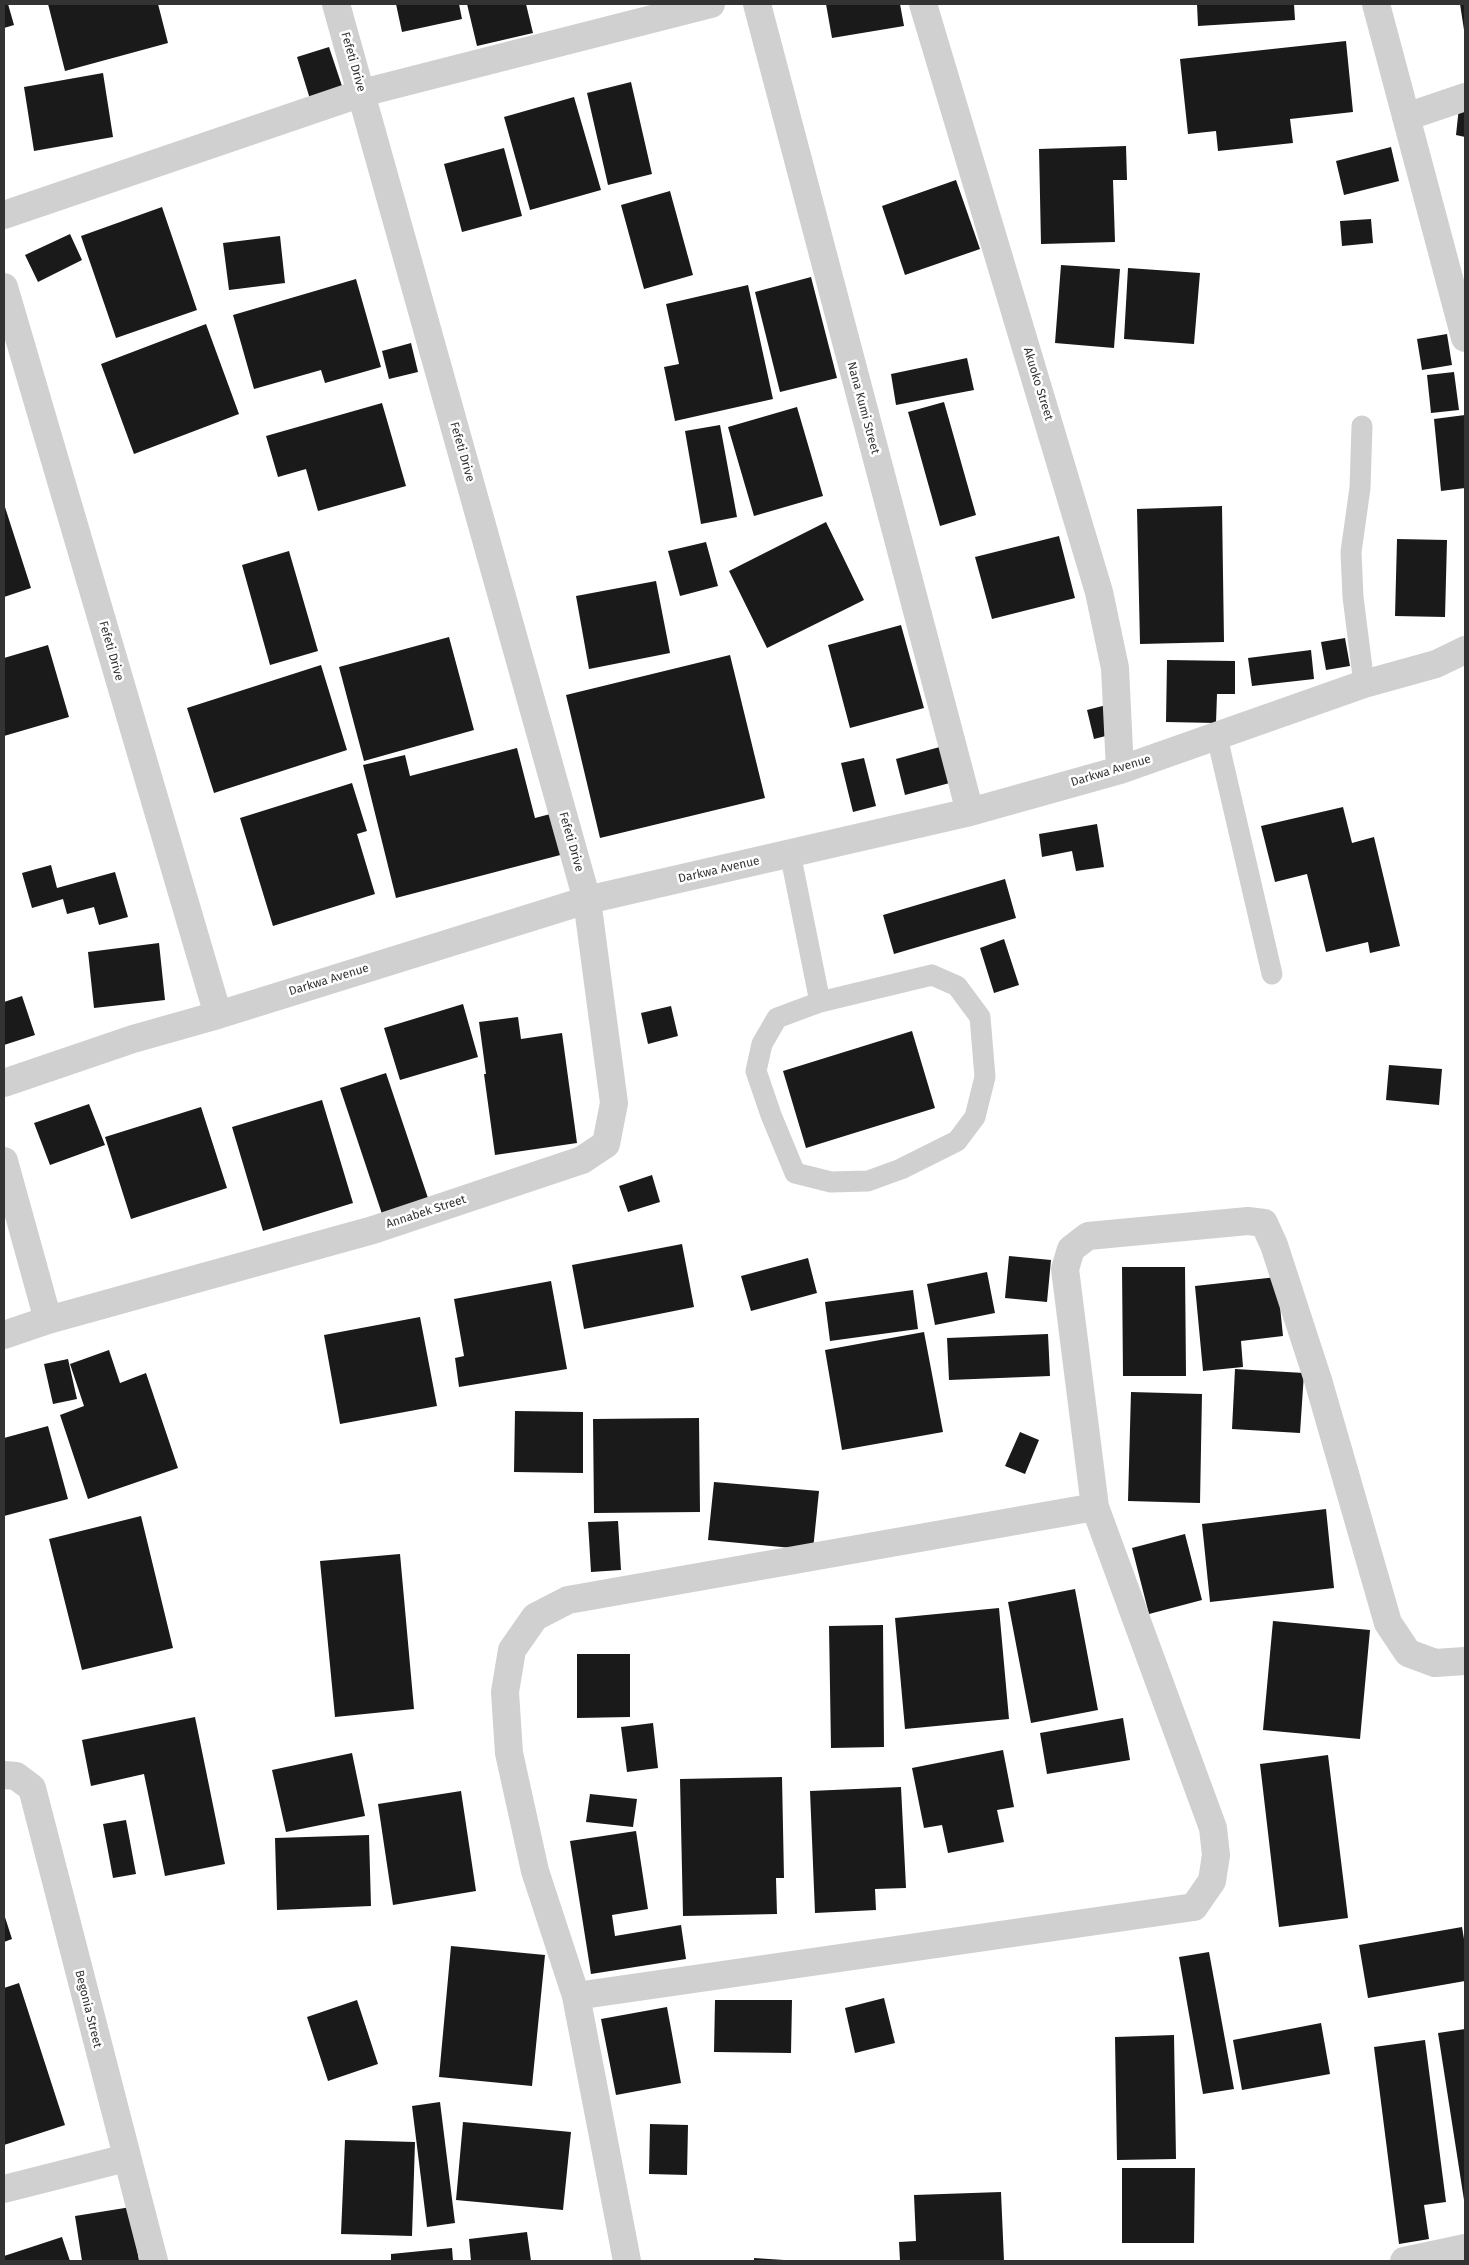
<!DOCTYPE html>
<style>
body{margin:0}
#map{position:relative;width:1469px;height:2265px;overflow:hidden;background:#fff;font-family:"Fira Sans",sans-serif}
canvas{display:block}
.frame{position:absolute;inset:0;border:5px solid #333;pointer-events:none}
</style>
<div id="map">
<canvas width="1469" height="2265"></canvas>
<div class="frame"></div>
</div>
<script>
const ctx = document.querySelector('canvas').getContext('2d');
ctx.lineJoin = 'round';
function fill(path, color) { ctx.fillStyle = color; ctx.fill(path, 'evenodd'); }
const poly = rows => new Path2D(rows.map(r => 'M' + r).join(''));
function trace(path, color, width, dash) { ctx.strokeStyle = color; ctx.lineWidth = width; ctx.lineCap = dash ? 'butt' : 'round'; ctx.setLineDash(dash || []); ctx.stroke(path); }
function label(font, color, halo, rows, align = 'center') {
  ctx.font = font + ' "Fira Sans",sans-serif'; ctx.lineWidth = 5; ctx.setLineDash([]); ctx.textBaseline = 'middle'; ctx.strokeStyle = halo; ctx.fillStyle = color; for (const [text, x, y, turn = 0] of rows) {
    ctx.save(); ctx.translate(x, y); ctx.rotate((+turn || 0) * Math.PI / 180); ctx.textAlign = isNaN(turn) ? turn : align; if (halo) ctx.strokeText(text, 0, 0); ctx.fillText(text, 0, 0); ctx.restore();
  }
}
const building = poly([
 [4,4,8,4,14,25,4,28],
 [48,4,158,4,168,43,65,71],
 [396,4,459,4,462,19,402,32],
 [467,4,526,4,533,33,477,46],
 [826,4,900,4,904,26,832,38],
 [1197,4,1294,4,1295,20,1198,26],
 [1460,4,1465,4,1465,30,1464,30],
 [1346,41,1353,112,1290,119,1293,143,1218,151,1216,131,1188,134,1180,59],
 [329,47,343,89,310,99,297,57],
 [103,73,113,137,34,151,24,87],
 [631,82,652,174,608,185,587,93],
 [574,97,601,190,530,210,504,117],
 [1459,107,1465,108,1465,137,1456,135],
 [1126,146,1127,180,1113,180,1115,242,1041,244,1039,149],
 [1391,147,1399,181,1344,195,1336,161],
 [504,148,522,216,462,232,444,164],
 [956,180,980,249,905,275,882,206],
 [670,191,693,275,644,289,621,205],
 [162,207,197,310,116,338,81,236],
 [1371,219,1373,243,1342,246,1340,221],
 [70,234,82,260,38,282,25,255],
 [280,236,285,283,229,290,223,243],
 [1061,265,1120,269,1114,348,1055,343],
 [1128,268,1200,273,1194,344,1124,339],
 [811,277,837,378,780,392,755,292],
 [356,279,381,367,325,383,321,370,254,389,233,315],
 [748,285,773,399,675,421,664,367,679,364,666,304],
 [206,324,239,414,134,454,101,364],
 [1447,334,1452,365,1422,370,1417,339],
 [411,343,418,372,389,379,382,351],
 [967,358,974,390,896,405,891,374],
 [1454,372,1459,410,1431,413,1427,375],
 [944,402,976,515,940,526,908,412],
 [382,403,406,486,318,511,306,469,278,477,266,436],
 [797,407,823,496,754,516,728,427],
 [1465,415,1465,488,1441,491,1434,419],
 [720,425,737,517,701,524,685,431],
 [4,504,31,588,4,597],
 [1222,506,1224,642,1140,644,1137,509],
 [826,522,864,600,767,648,729,571],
 [1059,536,1075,598,992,619,975,557],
 [1397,539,1447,540,1445,617,1395,616],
 [706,542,718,586,680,596,668,551],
 [289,551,318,651,270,665,242,565],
 [656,581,670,653,589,669,576,596],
 [901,625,924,708,850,728,828,645],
 [449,637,474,730,364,761,339,667],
 [1345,638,1350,666,1326,670,1321,642],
 [48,645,69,717,4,736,4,658],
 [1311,650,1314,679,1252,686,1248,658],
 [730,655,765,798,600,838,566,695],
 [1167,660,1235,661,1235,694,1217,694,1216,723,1166,722],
 [321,665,347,750,214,793,187,708],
 [1118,702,1125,731,1094,739,1087,710],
 [947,745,957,781,905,795,896,759],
 [517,748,535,818,558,812,568,853,396,898,363,765,405,755,410,776],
 [864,758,876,806,853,812,841,763],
 [352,783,367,831,357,834,375,894,273,926,240,818],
 [1343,807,1352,843,1374,837,1400,946,1370,953,1368,942,1326,952,1307,874,1275,882,1261,826],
 [1097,824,1104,867,1076,871,1072,851,1042,857,1039,834],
 [51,865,57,888,115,872,128,917,99,925,94,907,67,914,63,899,32,908,22,873],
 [1005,879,1016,918,894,954,883,915],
 [1004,939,1019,985,994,993,980,948],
 [159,943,165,1000,94,1008,88,952],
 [22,996,35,1035,4,1045,4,1002],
 [463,1004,478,1057,400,1080,384,1028],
 [671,1006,678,1036,648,1044,641,1013],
 [518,1017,521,1039,562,1033,577,1143,495,1155,484,1074,486,1074,479,1022],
 [912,1031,935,1108,806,1148,783,1071],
 [1389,1065,1442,1069,1439,1105,1386,1100],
 [386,1073,430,1204,384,1220,340,1088],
 [322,1100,353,1203,263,1231,232,1127],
 [89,1104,105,1145,50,1165,34,1123],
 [201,1107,227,1188,131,1219,105,1137],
 [652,1175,660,1202,628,1212,619,1186],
 [682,1244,694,1307,584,1329,572,1265],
 [1009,1256,1051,1260,1047,1302,1005,1298],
 [808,1258,817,1293,751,1311,741,1276],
 [1122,1267,1185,1267,1186,1376,1123,1376],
 [987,1272,995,1313,935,1325,927,1284],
 [1277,1277,1283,1336,1241,1341,1243,1367,1203,1371,1195,1286],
 [551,1281,567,1369,459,1387,455,1358,464,1356,454,1299],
 [913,1290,918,1329,830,1341,825,1302],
 [420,1317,437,1406,340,1424,324,1335],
 [924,1332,943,1432,842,1450,825,1350],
 [1048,1334,1050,1376,949,1380,947,1338],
 [109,1350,120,1383,146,1373,178,1468,88,1499,60,1415,84,1406,70,1364],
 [68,1359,77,1399,53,1404,44,1364],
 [1235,1369,1304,1373,1300,1433,1232,1429],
 [1131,1392,1202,1394,1200,1503,1128,1501],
 [515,1411,583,1412,583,1473,514,1472],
 [699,1418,700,1512,594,1513,593,1419],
 [48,1426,68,1499,4,1516,4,1438],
 [1020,1432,1039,1440,1025,1474,1005,1466],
 [714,1482,819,1491,813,1550,708,1540],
 [1326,1509,1334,1588,1210,1602,1202,1524],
 [141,1516,173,1648,82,1670,49,1539],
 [618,1521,621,1570,591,1572,588,1522],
 [1185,1534,1202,1600,1149,1614,1132,1548],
 [400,1554,414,1709,335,1717,320,1561],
 [1075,1589,1098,1710,1031,1723,1008,1602],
 [999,1608,1009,1719,905,1729,895,1618],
 [1273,1621,1370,1630,1360,1739,1263,1730],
 [883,1625,884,1747,831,1748,829,1626],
 [577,1654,630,1654,630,1717,577,1718],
 [195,1717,225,1864,165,1876,144,1774,91,1786,82,1740],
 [1123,1718,1130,1760,1047,1774,1040,1733],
 [653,1723,658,1768,627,1772,621,1727],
 [1003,1750,1014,1807,997,1810,1004,1842,948,1853,942,1825,924,1828,912,1768],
 [352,1753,365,1816,286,1832,272,1770],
 [1328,1755,1348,1918,1279,1927,1260,1764],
 [782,1777,784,1878,776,1878,777,1914,683,1916,680,1779],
 [901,1787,906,1888,875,1889,876,1910,815,1913,810,1791],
 [461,1791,476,1891,393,1905,378,1804],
 [590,1794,637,1799,633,1827,586,1822],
 [126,1820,136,1874,113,1878,103,1824],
 [636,1831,648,1909,612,1915,615,1936,681,1925,686,1959,591,1974,570,1841],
 [369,1835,371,1906,277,1910,275,1838],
 [4,1914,12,1939,4,1942],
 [1462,1927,1465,1945,1465,1981,1368,1998,1359,1945],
 [451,1946,545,1955,532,2086,439,2077],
 [1209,1952,1234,2089,1203,2094,1179,1957],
 [19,1983,65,2125,4,2145,4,1988],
 [884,1998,895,2043,855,2053,845,2008],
 [357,2000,378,2064,328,2081,307,2017],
 [715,2000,792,2000,791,2053,714,2052],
 [667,2007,681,2083,616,2095,601,2019],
 [1321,2023,1330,2074,1242,2090,1233,2040],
 [1465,2029,1465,2200,1464,2200,1438,2033],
 [1174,2035,1176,2159,1117,2160,1115,2037],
 [1425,2040,1446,2202,1424,2205,1429,2239,1399,2244,1374,2047],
 [440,2102,455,2223,427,2227,412,2106],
 [463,2122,571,2132,563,2210,456,2200],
 [650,2124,688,2125,687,2175,649,2174],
 [345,2140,415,2142,412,2236,341,2234],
 [1122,2168,1195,2168,1194,2243,1122,2243],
 [1001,2192,1004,2261,900,2261,899,2242,916,2241,914,2195],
 [131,2207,139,2261,82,2261,75,2216],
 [527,2232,531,2261,471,2261,469,2239],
 [62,2237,70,2261,4,2261,4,2256],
 [452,2248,453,2261,391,2261,391,2254],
 [754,2258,784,2260,784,2261,754,2261]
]);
const service = poly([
 [1362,426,1360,488,1351,552,1353,597,1364,684],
 [1217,737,1272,974],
 [790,853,820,1002],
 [932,975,957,986,980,1017,985,1077,975,1117,957,1141,901,1169,868,1181,831,1182,795,1173,771,1115,756,1071,762,1044,777,1018,820,1002,932,975]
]);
const minor = poly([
 [757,4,970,812],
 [923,4,1099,592,1115,668,1120,770],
 [1376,4,1465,338],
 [1406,117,1465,97],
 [4,215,362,93,711,4],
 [4,287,218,1015],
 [4,1083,133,1039,218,1015,587,900,970,812,1120,770,1364,684,1436,664,1465,650],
 [4,1161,48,1320],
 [4,1335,48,1320,373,1230,582,1160,606,1144,614,1103,587,900,336,4],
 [1095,1507,1065,1269,1071,1249,1088,1236,1248,1221,1264,1223,1274,1245,1318,1380,1388,1623,1408,1653,1435,1663,1465,1661],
 [4,1775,16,1776,32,1788,154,2261],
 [576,1996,1194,1907,1212,1881,1216,1855,1213,1828,1095,1507,568,1600,535,1617,512,1650,505,1692,509,1753,535,1871,576,1996,627,2261],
 [4,2189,126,2158],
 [1404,2261,1465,2248]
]);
const streetNames = [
 ["Fefeti Drive",353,62,74],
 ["Akuoko Street",1038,384,73],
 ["Nana Kumi Street",863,408,75],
 ["Fefeti Drive",462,452,74],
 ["Fefeti Drive",111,651,74],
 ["Darkwa Avenue",1111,771,-17],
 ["Fefeti Drive",571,842,74],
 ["Darkwa Avenue",719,870,-13],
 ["Darkwa Avenue",329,980,-17],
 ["Annabek Street",426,1212,-18],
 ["Begonia Street",88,2009,76]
];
fill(building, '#1a1a1a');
trace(service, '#d0d0d0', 21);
trace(minor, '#d0d0d0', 28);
label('12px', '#333', '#fff', streetNames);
</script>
